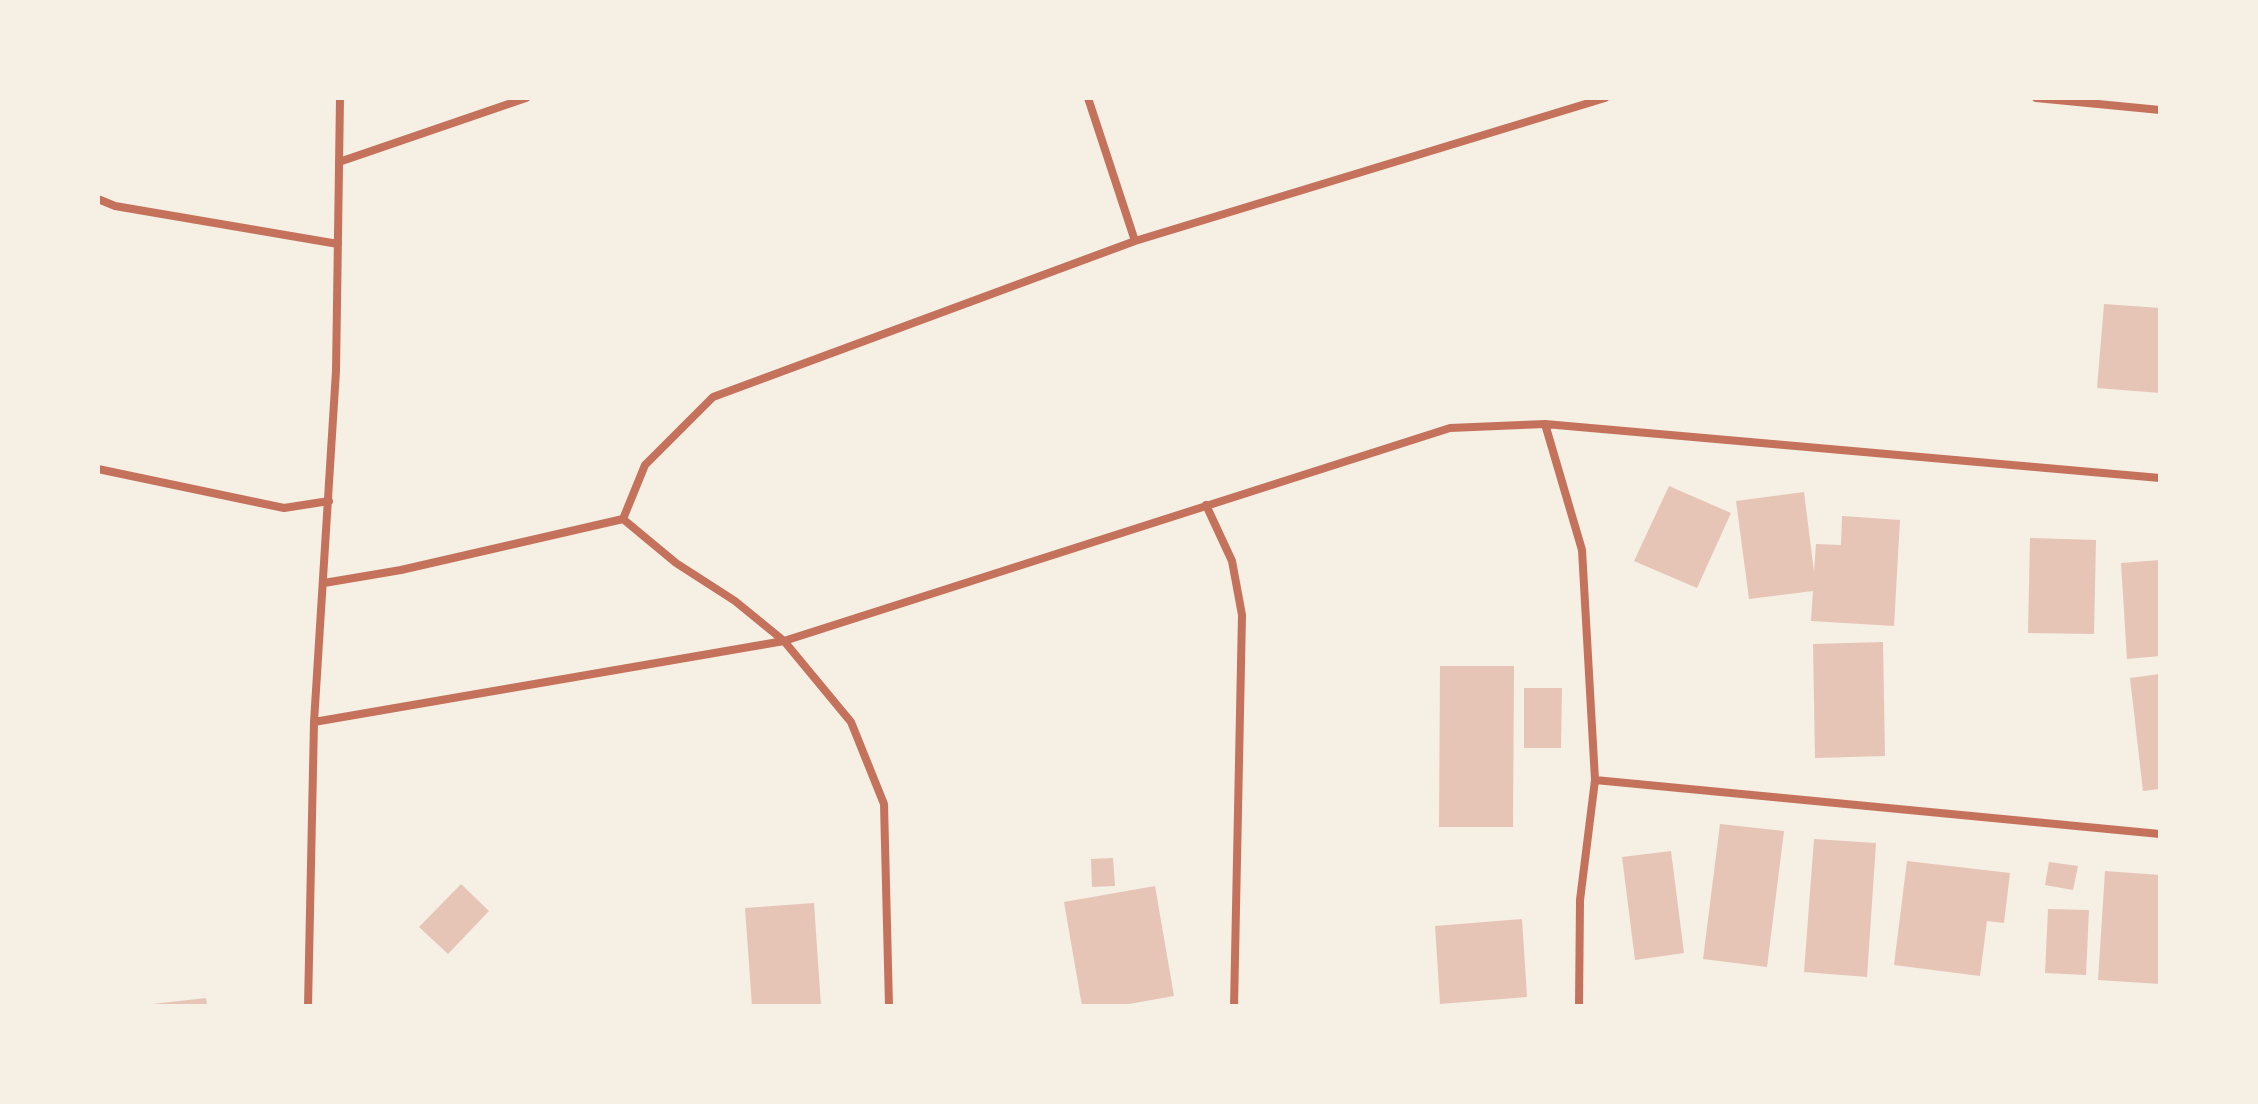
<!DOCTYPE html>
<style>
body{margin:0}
#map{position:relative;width:2258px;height:1104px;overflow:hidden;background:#f6efe4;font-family:"Golos Text",sans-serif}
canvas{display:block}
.frame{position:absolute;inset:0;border:100px solid #f6efe4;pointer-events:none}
</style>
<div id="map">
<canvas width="2258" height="1104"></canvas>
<div class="frame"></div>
</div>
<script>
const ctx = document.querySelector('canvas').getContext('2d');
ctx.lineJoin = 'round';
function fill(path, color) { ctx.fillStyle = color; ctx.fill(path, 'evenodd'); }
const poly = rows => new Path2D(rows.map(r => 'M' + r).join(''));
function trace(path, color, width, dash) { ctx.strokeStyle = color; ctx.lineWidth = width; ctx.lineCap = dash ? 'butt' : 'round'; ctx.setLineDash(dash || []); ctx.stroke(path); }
const building = poly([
 [2104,304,2160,308,2160,393,2097,388],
 [1669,486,1731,513,1697,588,1634,561],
 [1804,492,1814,572,1816,544,1841,545,1842,516,1900,520,1894,626,1811,621,1813,591,1749,599,1736,501],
 [2030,538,2096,540,2094,634,2028,633],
 [2160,560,2160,656,2127,659,2121,563],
 [1883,642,1885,756,1815,758,1813,644],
 [1440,666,1514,666,1513,827,1439,827],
 [2160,674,2160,789,2143,791,2130,678],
 [1524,688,1562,688,1561,748,1524,748],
 [1720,824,1784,831,1767,967,1703,959],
 [1814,839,1876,843,1867,977,1804,972],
 [1671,851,1684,953,1635,960,1622,857],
 [1113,858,1115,886,1092,887,1091,859],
 [1907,861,2010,873,2004,923,1987,921,1980,976,1894,965],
 [2049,862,2078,866,2073,890,2045,885],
 [2105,871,2160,875,2160,984,2098,980],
 [461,884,489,911,448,954,419,927],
 [1155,886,1174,996,1118,1006,1082,1006,1064,902],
 [814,903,821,1006,752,1006,745,908],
 [2048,909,2089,910,2086,975,2045,973],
 [1522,919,1527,997,1440,1004,1435,926],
 [206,998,207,1006,152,1006,152,1004]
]);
const minor = poly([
 [1088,98,1135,241],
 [2036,98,2160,110],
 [339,162,526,98],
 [98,199,115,206,338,244],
 [1545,424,1582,550,1595,780,1580,900,1579,1006],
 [98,469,284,508,329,501],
 [1206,505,1232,561,1242,615,1234,1006],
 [324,583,401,570,623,519],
 [314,722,784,641,1450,428,1545,424,2160,478],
 [1595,780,2160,834],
 [308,1006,314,722,336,371,340,98],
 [889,1006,884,804,851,722,784,641,735,601,676,563,623,519,645,465,713,397,1135,241,1605,98]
]);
fill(building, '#e6c5b7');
trace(minor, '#c5725c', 8);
</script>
